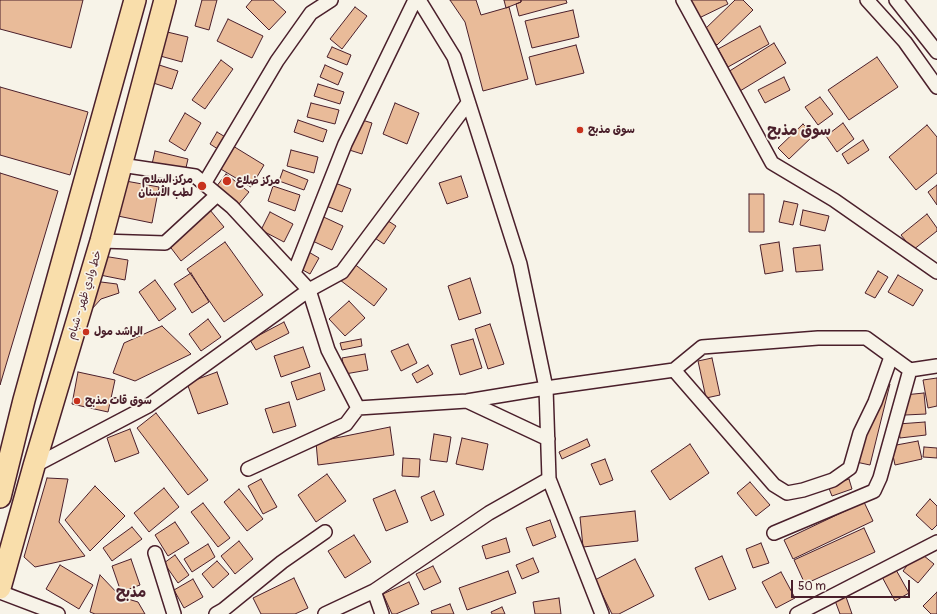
<!DOCTYPE html>
<meta charset="utf-8">
<style>
body{margin:0}
#map{position:relative;width:937px;height:614px;overflow:hidden;background:#f7f3e8;font-family:Pangolin,sans-serif}
canvas{display:block}
.scale{position:absolute;left:791px;top:580px;width:119px;height:18px;box-sizing:border-box;border:2px solid #4a1f2b;border-top:0;padding-left:5px;font-size:12px;line-height:14px;white-space:nowrap;color:#4a1f2b;-webkit-text-stroke:3px #f7f3e8;paint-order:stroke}
</style>
<div id="map">
<canvas width="937" height="614"></canvas>
<div class="scale">50 m</div>
</div>
<script>
const ctx = document.querySelector('canvas').getContext('2d');
ctx.lineJoin = 'round';
function fill(path, color) { ctx.fillStyle = color; ctx.fill(path, 'evenodd'); }
const poly = rows => new Path2D(rows.map(r => 'M' + r).join(''));
function trace(path, color, width, dash) { ctx.strokeStyle = color; ctx.lineWidth = width; ctx.lineCap = dash ? 'butt' : 'round'; ctx.setLineDash(dash || []); ctx.stroke(path); }
function label(font, color, halo, rows, align = 'center') {
  ctx.font = font + ' Pangolin,"Playpen Sans Arabic",sans-serif'; ctx.lineWidth = 3.5; ctx.setLineDash([]); ctx.textBaseline = 'middle'; ctx.strokeStyle = halo; ctx.fillStyle = color; for (const [text, x, y, turn = 0] of rows) {
    ctx.save(); ctx.translate(x, y); ctx.rotate((+turn || 0) * Math.PI / 180); ctx.textAlign = isNaN(turn) ? turn : align; if (halo) ctx.strokeText(text, 0, 0); ctx.fillText(text, 0, 0); ctx.restore();
  }
}
const building = poly([
 [0,0,83,0,71,48,0,29,0,0],
 [202,0,217,0,209,30,195,26,202,0],
 [252,0,273,0,286,12,269,30,246,7,252,0],
 [450,0,476,0,481,15,509,7,528,79,483,91,465,22,450,0],
 [504,0,521,0,521,2,506,8,504,0],
 [521,0,566,0,567,3,519,16,516,4,521,2,521,0],
 [685,0,726,0,728,4,695,20,685,0],
 [735,0,743,0,753,10,717,45,703,31,735,0],
 [355,7,367,16,342,49,330,39,355,7],
 [573,10,579,37,532,48,525,21,573,10],
 [228,19,263,36,252,58,217,41,228,19],
 [760,26,769,44,728,67,718,49,760,26],
 [159,30,188,37,182,62,153,54,159,30],
 [774,43,786,63,740,91,728,72,774,43],
 [576,45,584,73,536,85,529,57,576,45],
 [332,47,351,55,347,65,327,57,332,47],
 [877,57,898,87,849,120,828,90,877,57],
 [221,60,233,69,205,109,192,100,221,60],
 [153,63,178,71,172,89,147,81,153,63],
 [325,65,343,73,338,85,320,77,325,65],
 [784,77,790,90,765,103,758,90,784,77],
 [318,84,344,92,340,104,314,96,318,84],
 [0,87,88,112,70,175,0,155,0,87],
 [820,97,833,114,818,125,805,107,820,97],
 [311,103,339,110,335,124,307,117,311,103],
 [395,103,419,113,407,144,383,134,395,103],
 [185,113,201,123,185,151,169,141,185,113],
 [352,117,372,123,362,154,343,148,352,117],
 [298,120,327,130,323,142,294,132,298,120],
 [843,123,854,139,837,152,826,136,843,123],
 [803,124,814,135,789,159,778,148,803,124],
 [927,125,937,137,937,173,916,190,889,157,927,125],
 [217,132,232,141,224,153,210,144,217,132],
 [863,140,869,150,848,164,842,154,863,140],
 [233,146,264,165,251,187,219,168,233,146],
 [291,150,318,157,314,173,287,166,291,150],
 [155,151,188,159,185,172,152,164,155,151],
 [283,170,308,180,304,190,279,181,283,170],
 [0,173,58,191,0,385,0,173],
 [226,174,249,192,239,204,216,187,226,174],
 [461,176,468,197,447,204,439,183,461,176],
 [120,180,159,187,152,223,113,215,120,180],
 [327,180,351,189,342,212,318,203,327,180],
 [937,185,937,205,928,192,937,185],
 [273,186,300,195,295,211,268,201,273,186],
 [749,194,764,194,764,232,749,232,749,194],
 [784,201,798,204,793,225,779,222,784,201],
 [210,210,224,227,181,261,168,244,210,210],
 [803,210,829,216,825,231,800,225,803,210],
 [270,212,293,224,284,242,261,230,270,212],
 [315,213,343,226,332,250,304,237,315,213],
 [927,214,937,228,937,231,913,250,901,235,927,214],
 [382,217,396,226,384,244,370,235,382,217],
 [225,242,263,295,224,322,187,269,225,242],
 [779,242,783,271,765,274,760,245,779,242],
 [820,245,823,270,796,272,793,248,820,245],
 [300,247,319,258,310,274,290,263,300,247],
 [103,256,128,260,125,280,100,275,103,256],
 [353,263,387,289,374,306,340,280,353,263],
 [878,271,888,277,875,298,865,293,878,271],
 [191,273,209,302,192,313,174,284,191,273],
 [898,275,923,290,913,306,888,292,898,275],
 [470,278,481,313,459,320,448,286,470,278],
 [155,280,176,309,159,321,139,292,155,280],
 [93,281,117,284,119,293,101,299,91,310,93,281],
 [349,301,365,318,345,336,329,319,349,301],
 [208,319,221,337,201,351,189,334,208,319],
 [284,322,289,333,256,350,250,340,284,322],
 [490,324,504,364,488,369,475,329,490,324],
 [162,326,191,354,135,381,113,373,124,343,162,326],
 [361,339,362,346,342,350,340,343,361,339],
 [473,339,482,368,460,375,451,345,473,339],
 [408,344,417,363,401,371,391,351,408,344],
 [303,347,310,367,281,377,274,356,303,347],
 [365,354,368,370,345,374,342,358,365,354],
 [712,358,720,395,706,398,698,361,712,358],
 [428,365,433,374,417,383,412,374,428,365],
 [78,372,115,380,108,412,72,404,78,372],
 [217,372,228,404,198,414,187,383,217,372],
 [320,373,325,390,297,400,291,382,320,373],
 [937,378,937,406,928,408,923,380,937,378],
 [876,380,890,384,870,465,856,462,876,380],
 [924,393,926,414,905,415,904,395,924,393],
 [289,402,296,426,273,433,265,409,289,402],
 [156,413,208,480,188,495,137,428,156,413],
 [925,422,926,435,900,438,898,424,925,422],
 [390,427,394,455,318,465,316,442,390,427],
 [130,429,139,453,115,462,107,438,130,429],
 [434,434,451,437,447,462,430,460,434,434],
 [462,438,488,444,483,470,456,464,462,438],
 [587,439,590,446,562,459,559,452,587,439],
 [918,441,922,459,895,465,891,446,918,441],
 [690,444,709,473,670,500,651,471,690,444],
 [924,447,937,448,937,458,923,457,924,447],
 [403,458,420,459,419,477,402,476,403,458],
 [605,459,613,480,600,485,591,464,605,459],
 [327,474,346,501,316,522,298,495,327,474],
 [47,478,68,479,59,522,85,556,35,567,24,557,47,478],
 [261,479,277,507,263,514,248,486,261,479],
 [849,479,852,489,832,496,828,486,849,479],
 [750,482,770,505,756,516,737,493,750,482],
 [95,486,125,516,90,551,65,520,95,486],
 [164,488,179,507,149,532,134,513,164,488],
 [239,489,263,519,247,531,224,502,239,489],
 [395,490,408,522,386,531,373,499,395,490],
 [434,491,444,515,431,521,421,497,434,491],
 [930,499,937,506,937,525,932,530,916,515,930,499],
 [864,502,873,521,793,559,784,540,864,502],
 [203,503,230,538,218,547,191,512,203,503],
 [635,511,638,541,583,547,580,517,635,511],
 [550,520,556,537,533,546,526,528,550,520],
 [175,522,189,543,168,556,155,535,175,522],
 [132,527,142,539,112,561,103,548,132,527],
 [864,528,875,552,805,584,794,560,864,528],
 [354,535,371,562,345,578,328,551,354,535],
 [506,538,510,552,486,559,482,546,506,538],
 [239,541,253,559,235,574,221,556,239,541],
 [761,543,769,563,753,568,746,549,761,543],
 [208,544,215,557,192,572,184,559,208,544],
 [918,551,934,564,918,583,903,571,918,551],
 [175,555,189,575,178,583,164,563,175,555],
 [722,556,736,589,709,600,695,568,722,556],
 [533,558,539,572,522,579,516,565,533,558],
 [131,559,140,585,121,592,112,566,131,559],
 [635,559,654,596,619,614,612,614,595,580,635,559],
 [217,561,229,574,213,588,202,574,217,561],
 [60,565,93,585,79,609,46,589,60,565],
 [433,566,441,582,424,590,416,574,433,566],
 [895,568,909,593,895,601,881,575,895,568],
 [508,571,516,593,467,610,459,588,508,571],
 [781,572,795,598,776,608,762,582,781,572],
 [100,575,121,597,138,602,145,614,95,614,90,612,100,575],
 [294,578,308,608,295,614,261,614,253,598,294,578],
 [193,579,203,597,184,608,174,590,193,579],
 [409,582,419,604,396,614,392,614,383,594,409,582],
 [937,592,937,614,931,614,923,606,937,592],
 [845,594,852,614,840,614,834,598,845,594],
 [559,598,561,614,535,614,533,602,559,598],
 [450,604,454,614,432,614,431,611,450,604],
 [502,607,505,614,492,614,491,612,502,607]
]);
const street = poly([
 [419,0,454,57,520,264,546,388,549,479,602,614],
 [683,0,772,163,834,200,937,272],
 [867,0,905,42,937,87],
 [896,0,937,52],
 [121,165,195,176,232,207,309,290,328,350,358,408,467,401,546,388,674,370,774,485,787,493,803,490,833,480,850,468,860,433,875,402,891,357],
 [204,184,277,61,311,13,331,0],
 [101,241,165,243,217,195],
 [294,273,345,144,415,0],
 [674,370,702,347,818,338,866,338,910,370,937,366],
 [467,401,548,439],
 [34,466,148,406,309,290,342,272,468,103],
 [248,469,346,424,358,408],
 [774,533,874,491,880,478,910,370],
 [155,553,174,614],
 [374,591,382,614],
 [0,592,58,614],
 [216,614,223,610,282,562,325,532],
 [325,614,374,591,489,513,549,479],
 [797,614,937,542]
]);
const primary = poly([
 [0,497,24,400,135,0],
 [0,588,34,466,101,241,165,0]
]);
const markers = [
 [580,130,4,"#c8321e"],
 [227,181,5,"#c8321e"],
 [202,186,5,"#c8321e"],
 [86,332,4,"#c8321e"],
 [77,401,4,"#c8321e"]
];
const poiNames = [
 ["سوق مذبح",588,130],
 ["مركز السلام",193,180,"right"],
 ["لطب الأسنان",193,193,"right"],
 ["مركز ضلاع",236,181],
 ["الراشد مول",94,332],
 ["سوق قات مذبح",85,401]
];
const streetNames = [
 ["خط وادي ظهر - شبام",85,295,-73]
];
const districtNames = [
 ["سوق مذبح",799,131],
 ["مذبح",131,593]
];
fill(building, '#e9bb99');
trace(building, '#4a1f2b', 1);
trace(street, '#4a1f2b', 16);
trace(primary, '#4a1f2b', 24);
trace(street, '#f7f3e8', 13);
trace(primary, '#f9deab', 21);
for (const [x, y, r, color] of markers) { const dot = new Path2D(); dot.arc(x, y, r, 0, 2 * Math.PI); ctx.fillStyle = color; ctx.fill(dot); trace(dot, '#f7f3e8', 1.5); }
label('bold 11px', '#4a1f2b', '#f7f3e8', poiNames, 'left');
label('11px', '#4a1f2b', '#f7f3e8', streetNames);
label('bold 15px', '#4a1f2b', '#f7f3e8', districtNames);
</script>
